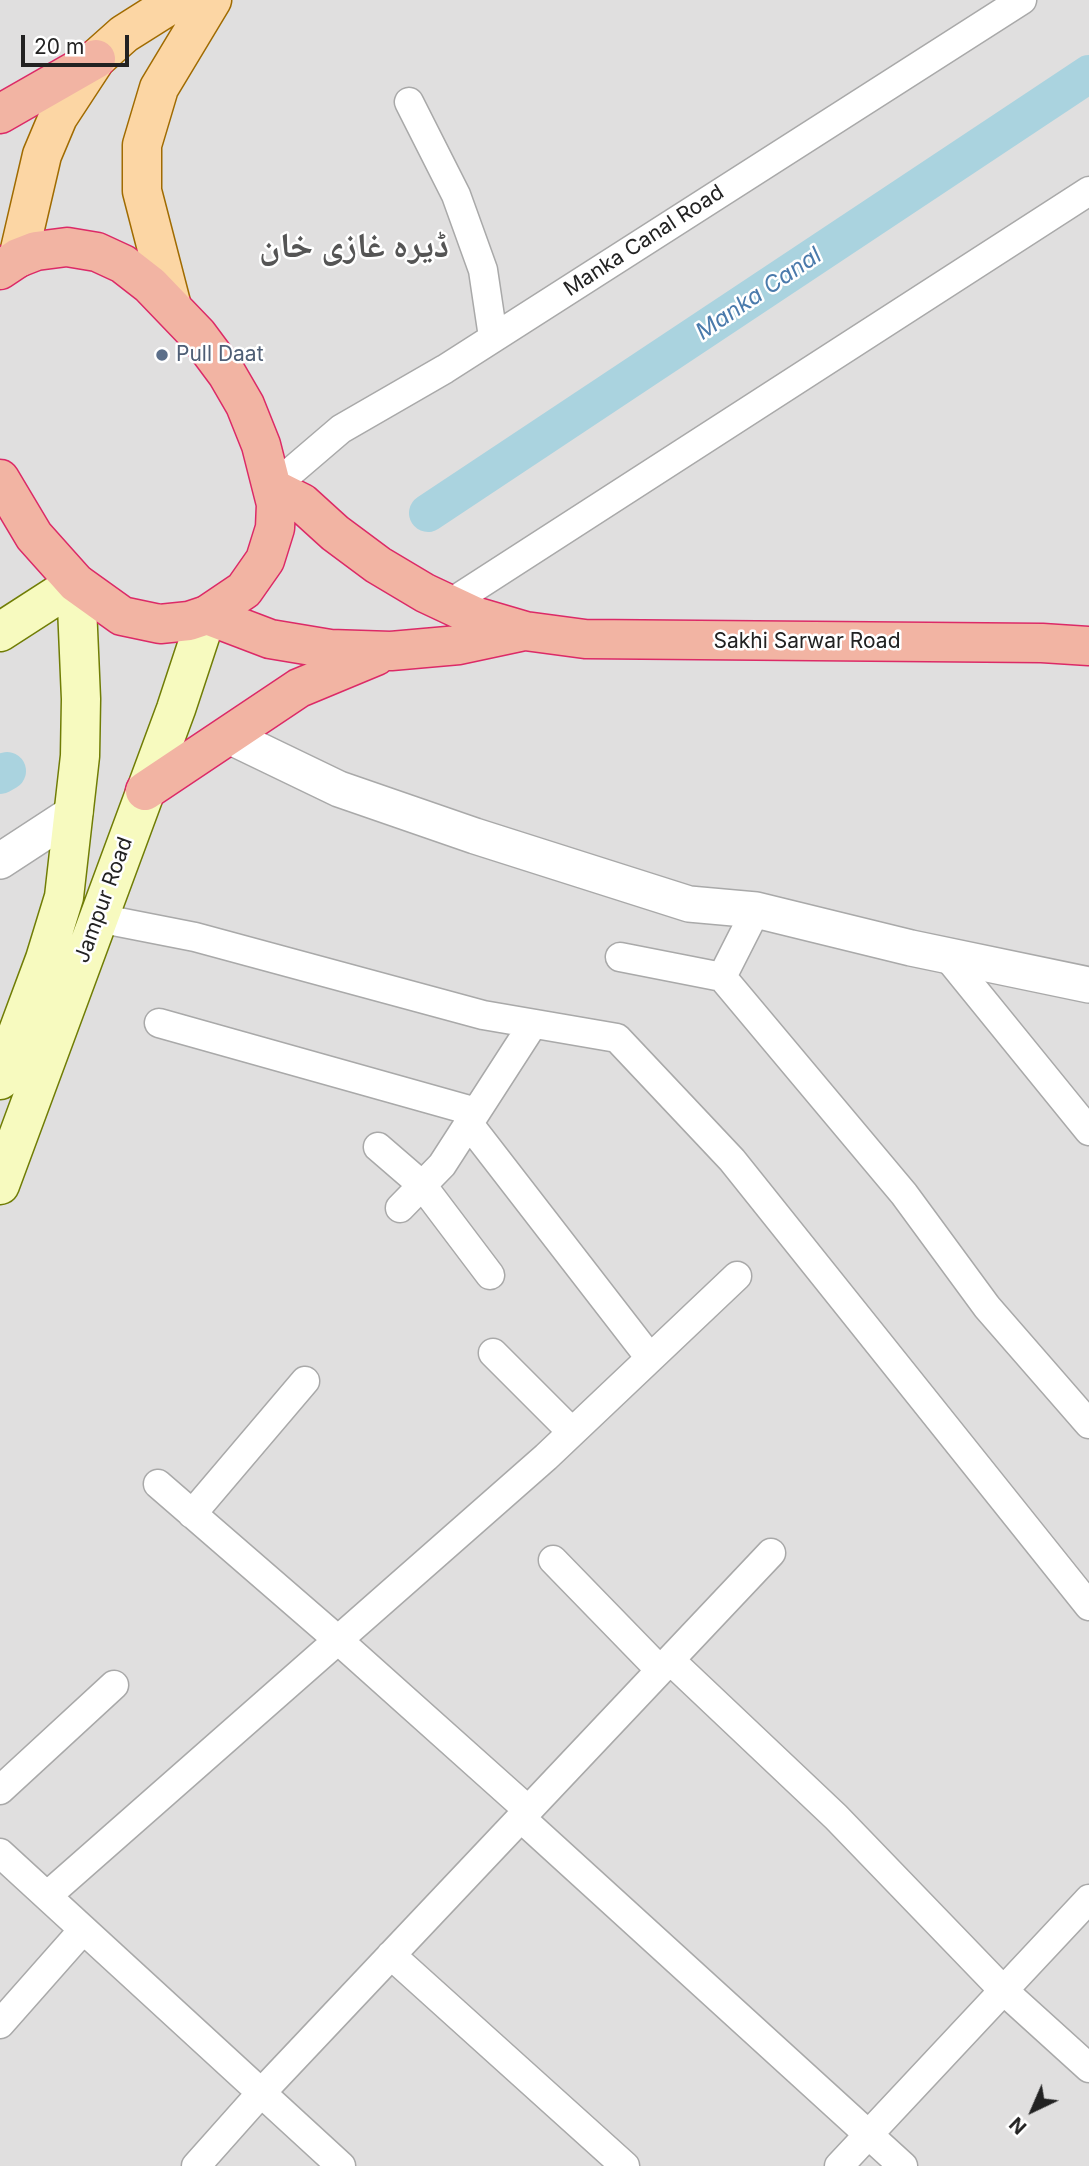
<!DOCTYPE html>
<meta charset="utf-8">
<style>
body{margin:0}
#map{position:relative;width:1089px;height:2166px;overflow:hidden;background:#f2efe9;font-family:Inter,sans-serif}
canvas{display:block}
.north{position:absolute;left:998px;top:2075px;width:70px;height:70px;-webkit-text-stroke:5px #fff;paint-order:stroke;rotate:224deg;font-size:19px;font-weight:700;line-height:28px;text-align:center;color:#222}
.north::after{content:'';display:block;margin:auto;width:24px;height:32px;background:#222;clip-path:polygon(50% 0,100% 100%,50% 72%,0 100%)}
.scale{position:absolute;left:21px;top:35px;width:108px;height:32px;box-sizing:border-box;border:4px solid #222;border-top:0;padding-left:9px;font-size:21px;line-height:24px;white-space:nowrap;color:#222;-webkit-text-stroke:5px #fff;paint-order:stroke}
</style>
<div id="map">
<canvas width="1089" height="2166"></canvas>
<div class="north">N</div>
<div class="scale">20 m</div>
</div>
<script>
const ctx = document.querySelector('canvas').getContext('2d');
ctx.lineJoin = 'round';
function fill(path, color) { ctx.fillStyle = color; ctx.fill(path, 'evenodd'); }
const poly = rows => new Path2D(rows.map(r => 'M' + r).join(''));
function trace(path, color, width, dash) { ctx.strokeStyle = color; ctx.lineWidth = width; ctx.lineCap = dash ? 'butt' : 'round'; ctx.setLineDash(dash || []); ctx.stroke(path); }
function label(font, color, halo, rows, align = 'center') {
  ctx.font = font + ' Inter,"Noto Naskh Arabic",sans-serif'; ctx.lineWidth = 5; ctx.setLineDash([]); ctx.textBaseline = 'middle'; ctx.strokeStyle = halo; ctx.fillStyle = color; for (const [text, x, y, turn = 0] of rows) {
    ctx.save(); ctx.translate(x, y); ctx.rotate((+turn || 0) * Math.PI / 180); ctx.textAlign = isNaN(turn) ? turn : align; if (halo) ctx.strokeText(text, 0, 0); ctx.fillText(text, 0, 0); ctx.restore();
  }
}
const residential = poly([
 [0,0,1089,0,1089,2166,0,2166]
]);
const canal = poly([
 [428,513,1089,74],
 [0,775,7,771]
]);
const minor = poly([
 [409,102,456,195,483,270,493,337],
 [272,488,341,429,445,369,1022,0],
 [449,604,1089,191],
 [98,918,195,937,483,1015,617,1038,732,1160,1089,1606],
 [946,955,1089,1131],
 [620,957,722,977,904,1194,987,1307,1089,1424],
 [722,977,756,910],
 [159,1023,476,1112],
 [469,1124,650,1358],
 [378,1147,422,1185,490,1275],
 [400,1208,442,1165,533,1024],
 [493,1353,572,1432],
 [158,1484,338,1640,528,1810],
 [192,1514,305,1381],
 [553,1560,660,1670],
 [670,1660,836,1817,1003,1990,1089,2068],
 [0,1790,114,1685],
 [521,1818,903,2166],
 [0,1853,341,2166],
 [47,1896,546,1457,737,1276],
 [391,1955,625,2166],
 [0,2024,83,1930],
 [196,2166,261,2093,771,1553],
 [839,2166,1089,1899]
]);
const tertiary = poly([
 [229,736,339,789,475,836,689,904,756,910,911,948,1089,985],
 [0,861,75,812]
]);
const secondary = poly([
 [0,632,76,583,81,699,80,756,64,897,45,959,0,1080],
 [0,1185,176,709,207,615]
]);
const primary = poly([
 [18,258,42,155,58,117,96,59,124,34,178,0],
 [172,307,142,191,142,145,159,88,212,0]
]);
const trunk = poly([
 [0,114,96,59],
 [0,270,18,258,36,251,67,247,97,252,123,264,150,285,198,335,227,374,245,405,261,445,276,504,275,528,265,560,244,590,207,615,189,621,160,624,122,616,76,583,34,536,0,479],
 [272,488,302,503,335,533,378,565,425,593,474,616,525,631,585,639,1042,643,1089,646],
 [207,615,270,639,330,649,391,651,459,645,520,632],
 [145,791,299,688,376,656]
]);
const markers = [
 [162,355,7,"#5c6f8a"]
];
const streetNames = [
 ["Manka Canal Road",644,241,-33],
 ["Sakhi Sarwar Road",807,642],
 ["Jampur Road",104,900,-70]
];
const serviceNames = [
 ["Pull Daat",176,355]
];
const waterNames = [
 ["Manka Canal",759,294,-34]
];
const townNames = [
 ["ڈیرہ غازی خان",354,246]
];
fill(residential, '#e0dfdf');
trace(canal, '#aad3df', 38);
trace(minor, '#a9a9a9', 31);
trace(tertiary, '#a9a9a9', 38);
trace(secondary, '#707d05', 41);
trace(primary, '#a06b00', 41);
trace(trunk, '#dc2a67', 41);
trace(minor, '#fff', 28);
trace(tertiary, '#fff', 35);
trace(secondary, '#f7fabf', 38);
trace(primary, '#fcd6a4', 38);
trace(trunk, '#f2b4a3', 38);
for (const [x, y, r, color] of markers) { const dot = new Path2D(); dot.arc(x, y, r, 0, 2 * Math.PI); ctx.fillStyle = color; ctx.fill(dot); trace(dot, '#fff', 2.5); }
label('21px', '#222', '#fff', streetNames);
label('21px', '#4e5e75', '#fff', serviceNames, 'left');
label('italic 23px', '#4a7aab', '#fff', waterNames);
label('bold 35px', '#555', '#fff', townNames);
</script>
